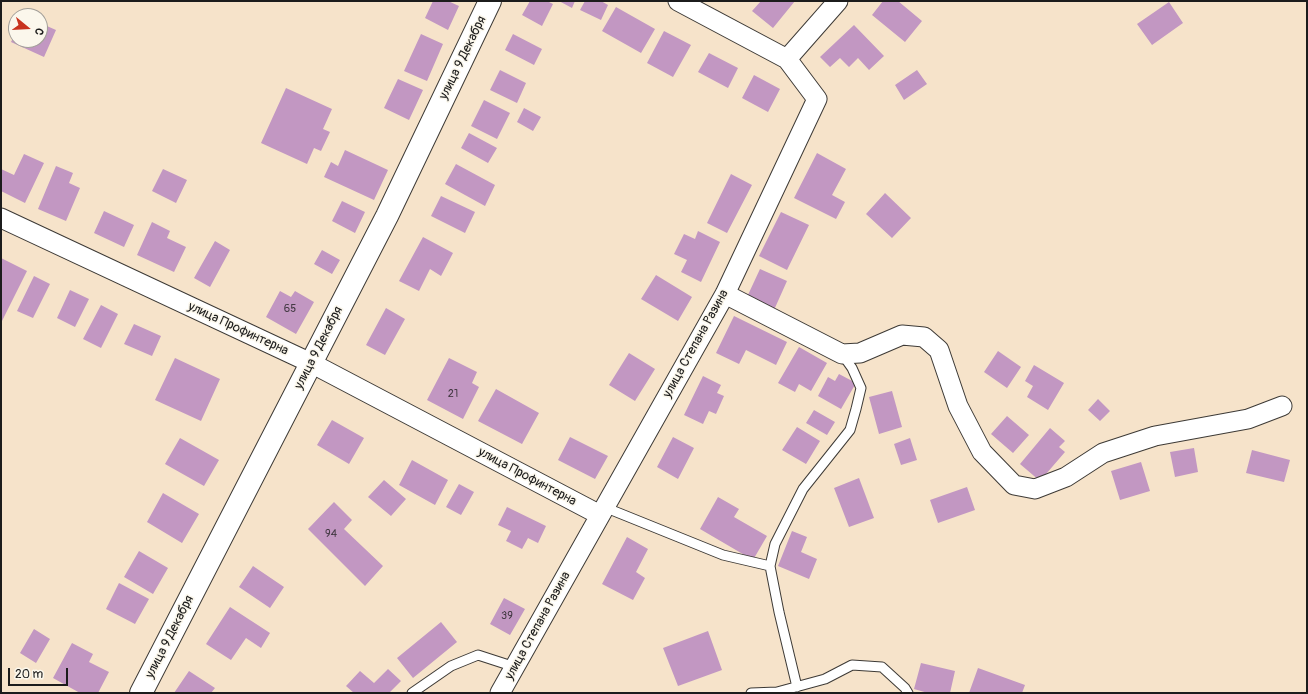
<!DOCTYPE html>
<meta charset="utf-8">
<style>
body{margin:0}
#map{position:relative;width:1308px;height:694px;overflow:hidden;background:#f6e3ca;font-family:Pangolin,sans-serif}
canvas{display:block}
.frame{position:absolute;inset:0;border:2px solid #1c1c1c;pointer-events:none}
.north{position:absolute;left:8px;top:8px;width:40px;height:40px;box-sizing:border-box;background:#fbf7ec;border:1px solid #a29f99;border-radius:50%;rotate:108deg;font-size:11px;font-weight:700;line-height:16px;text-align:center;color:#1c1c1c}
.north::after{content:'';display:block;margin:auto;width:14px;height:18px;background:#c8321e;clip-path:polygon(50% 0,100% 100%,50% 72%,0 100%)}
.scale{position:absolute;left:8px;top:668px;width:60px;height:18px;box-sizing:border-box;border:2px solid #1c1c1c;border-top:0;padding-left:5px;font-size:12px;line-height:14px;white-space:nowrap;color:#1c1c1c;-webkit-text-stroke:3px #fbf7ec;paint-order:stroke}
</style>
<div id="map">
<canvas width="1308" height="694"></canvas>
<div class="frame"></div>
<div class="north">С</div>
<div class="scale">20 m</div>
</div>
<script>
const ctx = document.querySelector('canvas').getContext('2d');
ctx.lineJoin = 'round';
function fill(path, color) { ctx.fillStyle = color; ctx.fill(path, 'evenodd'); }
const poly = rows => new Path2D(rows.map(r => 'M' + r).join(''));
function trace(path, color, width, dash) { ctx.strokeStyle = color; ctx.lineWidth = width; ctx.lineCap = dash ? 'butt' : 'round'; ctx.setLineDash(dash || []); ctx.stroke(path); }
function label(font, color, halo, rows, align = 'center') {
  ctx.font = font + ' Pangolin,sans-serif'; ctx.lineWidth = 3; ctx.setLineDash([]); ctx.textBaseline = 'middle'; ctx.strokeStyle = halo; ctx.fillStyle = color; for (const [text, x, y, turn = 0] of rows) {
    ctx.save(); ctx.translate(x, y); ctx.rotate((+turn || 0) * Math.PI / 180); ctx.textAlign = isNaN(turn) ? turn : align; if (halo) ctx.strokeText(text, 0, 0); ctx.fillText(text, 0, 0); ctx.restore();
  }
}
const building = poly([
 [433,1,448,1,459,6,448,30,425,18],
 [530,1,547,1,553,4,542,26,522,15],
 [559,1,575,1,572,8],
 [585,1,601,1,608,5,601,20,580,10],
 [761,1,795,1,773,28,752,11],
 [883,1,898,1,922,21,905,42,872,15],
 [1169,2,1183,23,1152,45,1137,24],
 [616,7,655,29,641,53,602,31],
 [40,23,56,30,44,57,11,42,16,32,16,40,40,40],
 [854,25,884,56,869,70,858,58,849,67,840,58,830,67,820,57],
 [664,31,691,45,673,77,647,63],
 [421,34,443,44,427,81,404,71],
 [513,34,542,49,534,65,505,50],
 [709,53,738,68,728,88,698,72],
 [500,70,526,83,517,103,490,90],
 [917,70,927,84,904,100,895,85],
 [754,75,780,89,768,112,742,98],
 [398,79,423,90,409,120,384,108],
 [286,88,332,109,323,129,330,132,321,151,314,148,307,164,261,143],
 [484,100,510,113,497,139,471,126],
 [524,108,541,117,533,131,517,122],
 [469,133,497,148,488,163,461,148],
 [345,150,388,170,374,200,324,177,331,162,338,166],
 [817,153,846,169,832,195,845,202,836,219,794,198],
 [24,154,44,163,25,203,1,191,1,169,14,175],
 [456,164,495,185,485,206,445,184],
 [56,166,73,173,69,183,80,188,66,221,38,209],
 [163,169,187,180,176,203,152,191],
 [731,174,752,185,727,233,707,223],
 [885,193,911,218,892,238,866,214],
 [441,196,475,212,465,233,431,216],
 [342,201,365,212,355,233,332,221],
 [104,211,134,225,124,247,94,233],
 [781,212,809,225,787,270,759,256],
 [152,222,170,231,167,238,186,247,174,272,137,255],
 [698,231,720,242,701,282,681,272,687,260,674,254,684,234,695,239],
 [423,237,453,253,441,276,430,269,419,291,399,281],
 [215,241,230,250,210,287,194,278],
 [322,250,340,260,332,274,314,264],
 [1,258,27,271,1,323],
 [760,269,787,281,774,310,747,297],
 [656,275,692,297,678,321,641,299],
 [34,276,50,284,33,318,17,311],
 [70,290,89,299,75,327,57,318],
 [280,291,291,297,295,291,314,302,296,334,266,317],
 [101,305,118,314,101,348,83,339],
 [386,308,405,319,385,355,366,345],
 [734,316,787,342,776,365,746,350,739,364,716,353],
 [134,324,161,336,152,356,124,344],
 [799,347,827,363,811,391,799,384,795,392,778,383],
 [998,351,1021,367,1007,388,984,372],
 [629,353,655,369,635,401,609,385],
 [175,358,220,379,201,421,155,400],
 [449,358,477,372,472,383,479,387,463,419,427,400],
 [1034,365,1064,383,1048,410,1027,397,1033,386,1025,381],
 [839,374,856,383,841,409,818,396,828,377,835,381],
 [703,376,721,385,717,393,724,396,716,414,709,411,703,424,684,415],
 [496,389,539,413,522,444,478,421],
 [892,391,902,427,879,434,869,397],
 [1098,399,1110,411,1100,421,1088,410],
 [814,410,835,422,827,435,806,423],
 [1007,416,1029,435,1013,453,991,434],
 [332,420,364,438,349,464,317,445],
 [797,427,820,441,806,464,782,450],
 [1050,428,1065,441,1059,447,1065,452,1040,481,1020,464],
 [570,437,608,456,595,479,558,460],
 [673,437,694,448,678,479,657,467],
 [180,438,219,460,204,486,165,464],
 [910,438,917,460,901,465,894,444],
 [1194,448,1198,472,1175,477,1170,452],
 [1252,450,1290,460,1284,482,1246,473],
 [412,460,448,480,435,505,399,485],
 [1141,462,1150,491,1120,500,1111,471],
 [859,478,874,518,849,527,834,488],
 [384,480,406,499,391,516,368,497],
 [459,484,474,492,461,515,446,507],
 [967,487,975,510,938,523,930,500],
 [163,493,199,514,182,543,147,522],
 [718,497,739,509,734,517,767,536,753,560,700,529],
 [334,502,352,520,344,529,383,566,365,586,308,529],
 [507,507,546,526,538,543,528,538,522,549,506,541,511,531,498,525],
 [792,531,807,537,801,552,817,559,809,579,778,566],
 [627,537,648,549,636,572,645,578,633,600,602,584],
 [139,551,168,568,153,594,124,577],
 [253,566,284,587,270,608,239,587],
 [119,583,149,599,135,624,106,609],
 [504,598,525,609,510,635,490,624],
 [230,607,270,633,261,648,246,638,231,660,206,644],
 [441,622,457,642,413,678,397,658],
 [34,629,50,639,36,663,20,653],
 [708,631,722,670,678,686,663,648],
 [72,643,93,654,89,662,109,672,98,693,80,693,53,678],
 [921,663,955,671,950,693,928,693,914,689],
 [978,668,1025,685,1022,693,969,693],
 [388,669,401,681,389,693,354,693,346,686,360,671,374,683],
 [189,671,215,688,211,693,174,693]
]);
const lane = poly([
 [604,507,723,555,770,566],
 [797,687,779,612,770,566,775,544,803,489,850,430,856,409,861,388,852,368,842,354],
 [412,693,451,666,478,655,515,667],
 [751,693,777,692,825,679,852,665,882,667,905,688,908,693]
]);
const street = poly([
 [678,1,787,59],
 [1,218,311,363,600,515],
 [725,294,842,354,860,353,902,335,924,337,939,350,958,406,982,452,1014,485,1035,489,1066,477,1103,453,1155,436,1248,419,1282,406],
 [500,693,725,294,817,99,787,59,838,1]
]);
const secondary = poly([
 [141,693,387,216,490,1]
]);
const numberNames = [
 ["65",290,309],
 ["21",453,394],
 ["94",331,534],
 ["39",507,616]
];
const streetNames = [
 ["улица 9 Декабря",463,58,-64],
 ["улица Профинтерна",238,329,25],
 ["улица Степана Разина",696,344,-61],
 ["улица 9 Декабря",319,348,-63],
 ["улица Профинтерна",527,477,28],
 ["улица Степана Разина",538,626,-61],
 ["улица 9 Декабря",170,637,-63]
];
fill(building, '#c297c2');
trace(lane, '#3d3a36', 11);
trace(street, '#3d3a36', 21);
trace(secondary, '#3d3a36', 24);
trace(lane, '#fff', 9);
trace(street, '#fff', 19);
trace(secondary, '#fff', 22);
label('11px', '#463b46', null, numberNames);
label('13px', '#1c1c1c', '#fbf7ec', streetNames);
</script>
